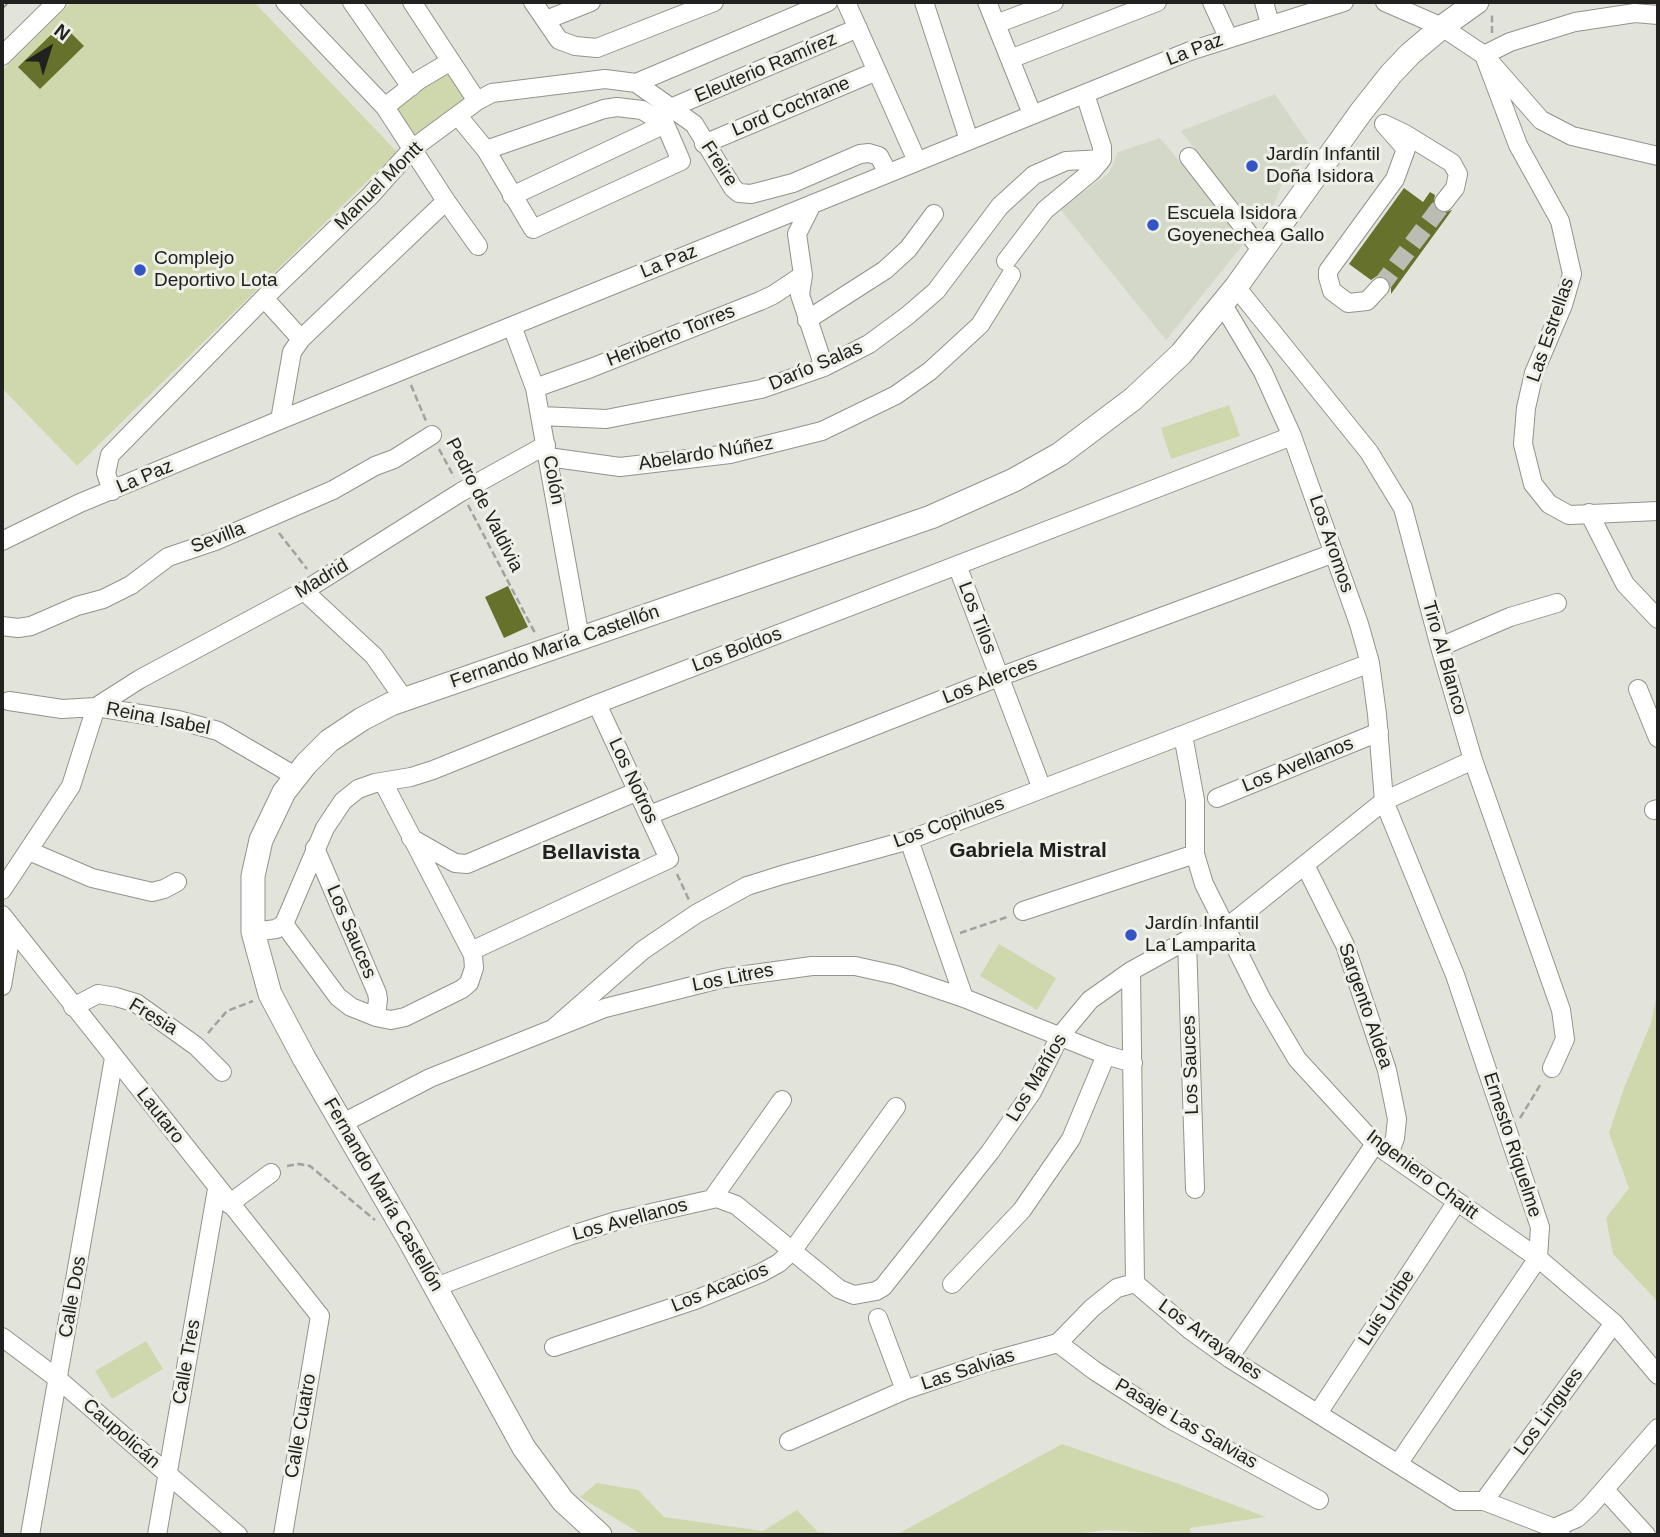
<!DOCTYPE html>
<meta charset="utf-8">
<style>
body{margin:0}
#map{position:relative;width:1660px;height:1537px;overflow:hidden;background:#e2e4db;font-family:Helvetica,sans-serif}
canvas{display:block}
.frame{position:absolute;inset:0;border:4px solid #21221f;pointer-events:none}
.north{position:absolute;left:14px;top:14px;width:70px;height:70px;-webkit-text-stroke:5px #eff1e8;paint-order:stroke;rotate:38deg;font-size:19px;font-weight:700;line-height:28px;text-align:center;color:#21221f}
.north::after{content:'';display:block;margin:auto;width:24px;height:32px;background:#21221f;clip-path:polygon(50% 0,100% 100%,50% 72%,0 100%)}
</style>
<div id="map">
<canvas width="1660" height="1537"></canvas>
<div class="frame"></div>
<div class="north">N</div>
</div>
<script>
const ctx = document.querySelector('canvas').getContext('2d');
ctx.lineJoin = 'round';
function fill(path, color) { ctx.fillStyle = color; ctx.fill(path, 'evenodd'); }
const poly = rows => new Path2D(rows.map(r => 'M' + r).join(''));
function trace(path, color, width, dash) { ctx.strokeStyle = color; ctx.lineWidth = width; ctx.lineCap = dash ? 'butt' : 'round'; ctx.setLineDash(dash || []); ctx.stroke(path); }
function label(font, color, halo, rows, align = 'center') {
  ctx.font = font + ' Helvetica,sans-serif'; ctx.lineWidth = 6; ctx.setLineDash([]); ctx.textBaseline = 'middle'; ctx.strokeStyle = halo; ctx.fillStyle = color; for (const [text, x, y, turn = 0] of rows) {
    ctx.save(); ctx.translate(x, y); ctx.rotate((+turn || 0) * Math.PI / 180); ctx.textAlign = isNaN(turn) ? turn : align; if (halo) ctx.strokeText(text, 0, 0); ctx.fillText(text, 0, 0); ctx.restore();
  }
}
const built = poly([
 [1275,94,1311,147,1282,184,1274,204,1263,218,1251,221,1247,219,1181,131],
 [1160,138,1246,241,1166,340,1060,209,1109,173,1118,152]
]);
const green = poly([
 [72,2,254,2,397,152,77,466,2,388,2,71],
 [449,72,467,102,409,138,391,109],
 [1229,405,1240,436,1171,459,1161,428],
 [999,944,1056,978,1037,1010,980,976],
 [1658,990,1658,1302,1613,1254,1606,1218,1629,1188,1609,1133,1624,1088,1651,1023],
 [146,1341,163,1369,112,1399,95,1371],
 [1062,1444,1176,1483,1266,1517,1190,1528,1191,1535,1105,1530,1068,1535,896,1535],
 [597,1483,638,1490,664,1517,763,1531,797,1510,818,1532,866,1535,643,1535,580,1497]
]);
const building = poly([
 [62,24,84,46,40,89,18,67],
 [1404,188,1423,202,1430,192,1435,195,1433,206,1438,211,1443,213,1452,210,1391,294,1391,284,1387,278,1377,276,1371,280,1349,264],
 [508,586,528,627,504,638,485,597]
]);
const minorTunnel = poly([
 [1380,287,1444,202]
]);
const path = poly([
 [1492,33,1492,12],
 [411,385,426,421],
 [439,449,454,477],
 [468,505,536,635],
 [279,533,307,569],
 [677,874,689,900],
 [960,933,1007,917],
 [208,1033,227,1011,253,1001],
 [1520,1118,1542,1082],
 [287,1166,299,1164,310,1166,375,1220]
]);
const minor = poly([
 [285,2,385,107,446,201,478,246],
 [352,2,411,87],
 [412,2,477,101],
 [533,2,559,40,575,46,597,48,714,2],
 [846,2,917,161],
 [924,2,969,140],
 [987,2,1032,114],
 [1212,2,1228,37],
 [1264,2,1270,24],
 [1385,2,1442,27,1484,55,1541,120,1572,136,1658,156],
 [1658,15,1635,13,1575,22,1510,42,1484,55,1518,145,1560,221,1572,274,1563,305,1534,373,1526,408,1523,444,1533,484,1549,504,1569,515,1658,511],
 [546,20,591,2],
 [996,24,1054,2],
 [2,56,57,2],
 [1010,59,1157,2],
 [636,83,694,124,733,188,739,193,751,194,793,183,860,154,869,153,879,156,888,173],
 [385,107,419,80,451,61],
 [673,107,858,28],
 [458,116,486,150,533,229,681,161,665,124,642,110,617,107,604,109,486,150],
 [704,144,877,71],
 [1189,157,1262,251],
 [512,196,665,124],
 [812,204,797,234,803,275,800,295,824,367],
 [1006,261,1045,210,1092,171,1102,159,1102,147,1085,94],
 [1236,287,1369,452,1403,508,1440,647,1473,760,1561,1010,1565,1039,1552,1068],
 [1380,287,1367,301,1348,303,1332,291,1328,277,1328,271,1395,179,1406,149,1384,124,1405,134,1452,163,1458,174,1455,188,1444,202],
 [264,298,301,339],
 [1223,305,1263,372,1292,436,1359,624,1370,663,1377,714,1384,801,1455,975,1540,1227,1538,1258,1398,1464],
 [807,320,885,270,908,249,934,214],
 [512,326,535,388,580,638],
 [535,388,591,368,760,301,773,295,803,275],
 [541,416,606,419,761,389,824,367,869,344,907,316,936,291,1000,206,1034,175,1066,161,1102,159],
 [280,420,292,352,301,339,446,201],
 [548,457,620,467,730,454,822,431,896,395,930,371,980,325,1011,275],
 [112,491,106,473,110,455,264,298,371,195,412,149,477,101,492,93,605,79,636,83,828,2],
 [1589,513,1625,584,1658,619],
 [2,541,80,503,280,420,1190,51,1344,2],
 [957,565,1042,789],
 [304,591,374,656,404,699],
 [2,626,18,628,31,626,77,606,103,599,131,585,168,557,215,541,333,490,375,466,394,459,432,435],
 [1440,647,1510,617,1557,603],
 [1638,689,1658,738],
 [9,701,62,709,96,707,178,720,218,731,295,776],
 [96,707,140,679,304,591,461,492,546,445],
 [1183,735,1195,800,1195,854,1204,884,1261,998,1297,1059,1375,1144,1538,1258,1614,1323,1658,1375],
 [1217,798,1379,732],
 [1654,810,1658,809],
 [649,815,999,677,1334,553],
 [411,838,455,863,467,864,638,791],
 [909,840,964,998],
 [315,848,377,993,378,999,376,1017],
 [29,851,92,878,152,892,164,889,177,882],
 [1305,865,1345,945,1387,1070,1397,1119,1395,1138,1389,1154],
 [2,890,71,786,96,707],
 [1023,911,1195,854],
 [2,915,320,1316,283,1535],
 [284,924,338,997,351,1007,376,1017,391,1020,405,1017,462,989,469,983,474,968,473,955,383,782],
 [253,932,276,929,284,924,325,828,343,801,358,789,375,783,411,777,433,770,597,704,1292,436],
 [1187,940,1195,1189],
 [471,951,669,859,597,704],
 [1131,971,1135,1283,1190,1330,1229,1358,1457,1501,1484,1501,1554,1528,1561,1535],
 [2,986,12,928],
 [73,1007,98,994,116,997,136,1003,196,1046,222,1072],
 [555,1027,643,950,696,914,747,886,782,875,909,840,1370,663],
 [343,1123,430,1078,605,1008,724,978,812,966,855,966,896,975,964,998,1106,1055,1133,1063],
 [712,1199,782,1100],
 [229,1204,271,1173],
 [952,1284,1022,1210,1071,1139,1106,1055],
 [436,1287,569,1236,616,1221,717,1198,736,1205,839,1289,854,1295,876,1291,883,1287,990,1152,1032,1092,1060,1036,1090,1000,1131,971,1187,940,1226,928,1384,801,1473,760],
 [878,1318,905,1390],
 [2,1337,58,1379,238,1535],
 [1058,1343,1095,1371,1170,1419,1319,1500],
 [554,1347,695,1300,761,1273,779,1263,793,1250,896,1107],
 [1229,1358,1375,1144],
 [1318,1413,1456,1203],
 [789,1441,905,1390,988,1362,1058,1343,1092,1308,1117,1288,1135,1283],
 [1605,1490,1646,1535],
 [1484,1501,1614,1323],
 [1554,1528,1577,1518,1589,1507,1658,1428],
 [30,1535,114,1058],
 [157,1535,217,1189]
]);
const major = poly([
 [600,1535,563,1501,524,1448,410,1241,304,1058,270,994,253,932,253,876,261,840,284,792,306,764,329,741,362,719,391,704,931,517,1014,480,1060,454,1133,399,1181,354,1236,287,1361,112,1391,74,1410,54,1442,27,1477,2]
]);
const rail = poly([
 [2,5,5,2]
]);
const markers = [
 [1252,166,7,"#3454c5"],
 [1153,225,7,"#3454c5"],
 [140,270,7,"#3454c5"],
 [1131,935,7,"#3454c5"]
];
const streetNames = [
 ["La Paz",1195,50,-21],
 ["Eleuterio Ramírez",766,68,-23],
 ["Lord Cochrane",791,107,-23],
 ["Freire",719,164,56],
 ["Manuel Montt",379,186,-45],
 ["La Paz",669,262,-22],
 ["Las Estrellas",1551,330,-71],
 ["Heriberto Torres",671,336,-22],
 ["Darío Salas",816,366,-23],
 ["Abelardo Núñez",706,454,-9],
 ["La Paz",145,477,-23],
 ["Colón",553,480,79],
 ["Pedro de Valdivia",484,505,63],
 ["Sevilla",218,538,-21],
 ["Los Aromos",1331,544,71],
 ["Madrid",322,579,-31],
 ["Los Tilos",977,618,69],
 ["Fernando María Castellón",555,647,-19],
 ["Los Boldos",737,650,-21],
 ["Tiro Al Blanco",1444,658,74],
 ["Los Alerces",990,681,-21],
 ["Reina Isabel",158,719,11],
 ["Los Avellanos",1298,765,-22],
 ["Los Notros",633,781,65],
 ["Los Copihues",949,823,-20],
 ["Los Sauces",351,932,67],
 ["Los Litres",733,978,-11],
 ["Sargento Aldea",1365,1006,71],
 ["Fresia",153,1017,31],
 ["Los Sauces",1191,1065,-92],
 ["Los Mañíos",1037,1078,-59],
 ["Lautaro",160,1116,52],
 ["Ernesto Riquelme",1512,1145,72],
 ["Ingeniero Chaitt",1422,1175,37],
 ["Fernando María Castellón",383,1195,60],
 ["Los Avellanos",630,1220,-15],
 ["Los Acacios",720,1288,-22],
 ["Calle Dos",73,1297,-80],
 ["Luis Uribe",1387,1308,-57],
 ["Los Arrayanes",1210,1340,36],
 ["Calle Tres",187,1362,-80],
 ["Las Salvias",968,1370,-18],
 ["Los Lingues",1549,1412,-54],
 ["Pasaje Las Salvias",1186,1424,30],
 ["Calle Cuatro",301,1426,-80],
 ["Caupolicán",121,1434,41]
];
const poiNames = [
 ["Jardín Infantil",1266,155],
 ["Doña Isidora",1266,177],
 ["Escuela Isidora",1167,214],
 ["Goyenechea Gallo",1167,236],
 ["Complejo",154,259],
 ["Deportivo Lota",154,281],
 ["Jardín Infantil",1145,924],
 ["La Lamparita",1145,946]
];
const neighbourhoodNames = [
 ["Gabriela Mistral",1028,851],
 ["Bellavista",591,853]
];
fill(built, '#d4d8c9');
fill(green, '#cfd8ac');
fill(building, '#66712b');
trace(minorTunnel, '#bbbdb5', 18, [18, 9]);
trace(minor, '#92938b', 20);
trace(major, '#92938b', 25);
trace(path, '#a1a29b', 2.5, [7, 3.5]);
trace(minor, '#fff', 18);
trace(major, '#fff', 23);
trace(rail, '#777973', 7);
trace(rail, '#eff1e8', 4.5, [13]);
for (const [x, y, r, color] of markers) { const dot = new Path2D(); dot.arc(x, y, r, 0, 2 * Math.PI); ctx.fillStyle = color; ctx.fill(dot); trace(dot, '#eff1e8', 2.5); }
label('19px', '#21221f', '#eff1e8', streetNames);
label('19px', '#21221f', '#eff1e8', poiNames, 'left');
label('bold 21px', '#21221f', '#eff1e8', neighbourhoodNames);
</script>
